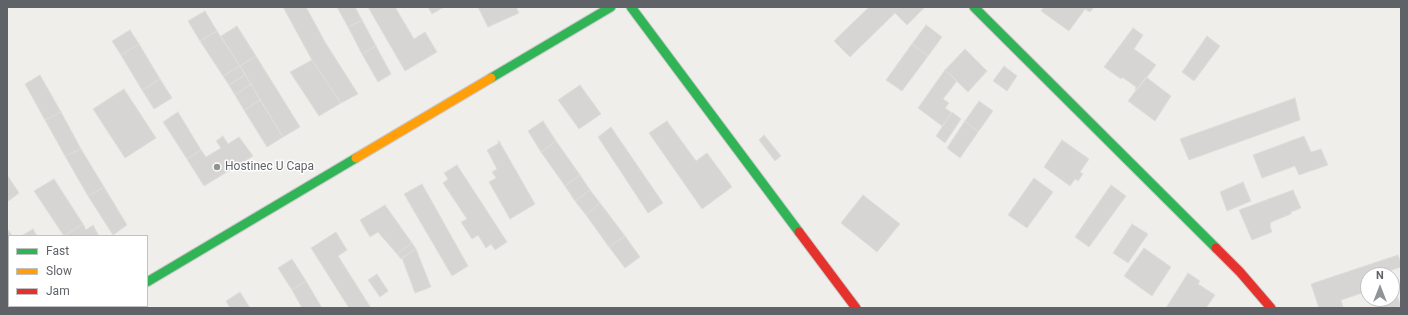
<!DOCTYPE html>
<style>
body{margin:0}
#map{position:relative;width:1408px;height:315px;overflow:hidden;background:#efeeea;font-family:Roboto,sans-serif}
canvas{display:block}
.frame{position:absolute;inset:0;border:8px solid #5f6368;pointer-events:none}
.legend{position:absolute;left:8px;top:235px;width:140px;height:72px;box-sizing:border-box;background:#fff;border:1px solid #bfc1c3;margin:0;padding:5px 7px;list-style:none;font-size:12px;color:#5f6368}
.legend li{display:flex;align-items:center;gap:8px;height:20px}
.legend b{width:20px;border:1px solid #bfc1c3}
.north{position:absolute;left:1360px;top:267px;width:40px;height:40px;box-sizing:border-box;background:#fff;border:1px solid #bfc1c3;border-radius:50%;rotate:0deg;font-size:11px;font-weight:700;line-height:16px;text-align:center;color:#5f6368}
.north::after{content:'';display:block;margin:auto;width:14px;height:18px;background:#919496;clip-path:polygon(50% 0,100% 100%,50% 72%,0 100%)}
</style>
<div id="map">
<canvas width="1408" height="315"></canvas>
<div class="frame"></div>
<ul class="legend">
<li><b style="height:5px;background:#30b455"></b>Fast</li>
<li><b style="height:5px;background:#ff9f0a"></b>Slow</li>
<li><b style="height:5px;background:#e5322d"></b>Jam</li>
</ul>
<div class="north">N</div>
</div>
<script>
const ctx = document.querySelector('canvas').getContext('2d');
ctx.lineJoin = 'round';
function fill(path, color) { ctx.fillStyle = color; ctx.fill(path, 'evenodd'); }
const poly = rows => new Path2D(rows.map(r => 'M' + r).join(''));
function trace(path, color, width, dash) { ctx.strokeStyle = color; ctx.lineWidth = width; ctx.lineCap = dash ? 'butt' : 'round'; ctx.setLineDash(dash || []); ctx.stroke(path); }
function label(font, color, halo, rows, align = 'center') {
  ctx.font = font + ' Roboto,sans-serif'; ctx.lineWidth = 3; ctx.setLineDash([]); ctx.textBaseline = 'middle'; ctx.strokeStyle = halo; ctx.fillStyle = color; for (const [text, x, y, turn = 0] of rows) {
    ctx.save(); ctx.translate(x, y); ctx.rotate((+turn || 0) * Math.PI / 180); ctx.textAlign = isNaN(turn) ? turn : align; if (halo) ctx.strokeText(text, 0, 0); ctx.fillText(text, 0, 0); ctx.restore();
  }
}
const building = poly([
 [283,7,306,7,325,42,358,94,341,103,312,60,283,7],
 [337,7,355,7,362,20,348,27,337,7],
 [368,7,395,7,414,39,425,32,437,52,405,71,368,7],
 [428,7,444,7,432,14,428,7],
 [478,7,516,7,519,13,488,27,478,7],
 [869,7,924,7,924,8,907,25,895,13,850,57,834,41,869,7],
 [1044,7,1094,7,1090,12,1085,9,1069,31,1041,11,1044,7],
 [205,11,217,31,200,41,188,21,205,11],
 [362,20,376,46,362,54,348,27,362,20],
 [926,25,942,37,928,56,912,44,926,25],
 [237,26,256,56,240,66,221,36,237,26],
 [1133,28,1143,35,1134,49,1156,65,1137,90,1135,89,1136,87,1122,77,1121,79,1104,67,1133,28],
 [130,30,139,44,121,55,112,41,130,30],
 [217,31,240,66,223,76,200,41,217,31],
 [1207,36,1220,46,1194,81,1182,72,1207,36],
 [139,44,160,79,142,90,121,55,139,44],
 [912,44,928,56,902,91,886,80,912,44],
 [376,46,391,74,378,82,362,54,376,46],
 [965,49,987,71,968,92,945,70,965,49],
 [256,56,300,127,283,137,240,66,256,56],
 [312,60,341,103,319,116,290,72,312,60],
 [240,66,245,75,229,85,223,76,240,66],
 [1004,66,1017,76,1007,91,993,81,1004,66],
 [945,70,957,81,943,99,949,103,945,108,952,113,942,126,918,108,945,70],
 [40,75,61,112,45,120,25,84,40,75],
 [245,75,251,84,235,95,229,85,245,75],
 [1146,77,1171,96,1155,121,1128,101,1146,77],
 [160,79,172,98,154,109,142,90,160,79],
 [251,84,260,100,244,110,235,95,251,84],
 [580,85,601,114,579,129,558,100,580,85],
 [124,89,156,138,125,158,93,109,124,89],
 [1295,98,1300,120,1189,160,1180,139,1295,98],
 [260,100,283,137,267,147,244,110,260,100],
 [979,101,993,111,978,132,965,121,979,101],
 [61,112,81,149,65,156,45,120,61,112],
 [178,112,201,150,187,159,163,122,178,112],
 [952,112,961,119,945,143,936,136,952,112],
 [543,121,556,141,541,152,528,131,543,121],
 [667,121,696,161,707,153,732,187,702,209,649,133,667,121],
 [965,121,978,132,960,158,947,148,965,121],
 [611,127,663,203,648,213,598,137,611,127],
 [764,135,781,156,775,161,759,140,764,135],
 [223,136,228,144,239,137,253,156,204,186,187,159,201,150,206,157,221,148,216,141,223,136],
 [1304,136,1311,152,1321,149,1328,165,1299,175,1295,166,1262,178,1253,155,1304,136],
 [1062,140,1089,159,1080,172,1083,174,1078,181,1075,179,1070,186,1044,167,1062,140],
 [498,141,499,141,535,204,510,219,489,182,496,178,492,172,497,169,487,150,499,143,498,141],
 [556,141,580,175,565,186,541,152,556,141],
 [81,149,104,187,88,196,65,156,81,149],
 [457,165,507,242,495,250,491,244,486,248,478,235,472,239,461,222,467,219,443,183,448,179,444,173,457,165],
 [7,175,19,193,7,202,7,175],
 [580,175,590,190,575,201,565,186,580,175],
 [1034,178,1053,192,1027,228,1008,215,1034,178],
 [54,179,83,224,64,236,34,191,54,179],
 [1243,182,1251,201,1227,211,1220,192,1243,182],
 [422,184,468,266,452,276,404,194,422,184],
 [1111,185,1126,196,1089,247,1075,237,1111,185],
 [104,187,127,225,113,235,88,196,104,187],
 [590,190,600,203,586,215,575,201,590,190],
 [1293,190,1301,208,1291,212,1291,214,1271,222,1270,226,1272,232,1252,240,1239,210,1293,190],
 [863,195,900,224,877,252,841,223,863,195],
 [600,203,625,236,609,247,586,215,600,203],
 [385,205,412,243,397,254,378,232,370,237,360,220,385,205],
 [83,224,86,230,93,225,99,236,64,236,83,224],
 [1132,224,1148,234,1128,263,1113,253,1132,224],
 [7,228,12,236,9,236,9,274,7,271,7,228],
 [33,229,37,236,21,236,33,229],
 [336,232,347,250,338,256,371,308,349,308,311,248,336,232],
 [625,236,640,257,625,268,609,247,625,236],
 [412,243,416,249,401,259,397,254,412,243],
 [1144,248,1171,267,1152,296,1124,276,1144,248],
 [416,249,431,287,415,293,402,258,416,249],
 [1398,255,1401,263,1401,267,1377,275,1368,275,1368,291,1341,300,1343,307,1341,308,1319,308,1311,284,1398,255],
 [292,259,306,281,292,290,278,268,292,259],
 [9,273,9,288,7,285,7,275,9,273],
 [1188,273,1200,281,1198,284,1215,295,1206,308,1166,308,1188,273],
 [377,274,388,291,380,297,368,280,377,274],
 [306,281,322,308,302,308,292,290,306,281],
 [240,292,250,308,230,308,226,301,240,292],
 [1396,293,1401,306,1396,308,1380,308,1377,300,1392,299,1392,295,1396,293]
]);
const fast = poly([
 [631,7,799,232],
 [974,7,1216,248],
 [491,78,611,7],
 [147,282,356,158],
 [104,308,107,306]
]);
const slow = poly([
 [356,158,491,78]
]);
const jam = poly([
 [799,232,856,308],
 [1216,248,1240,272,1271,308]
]);
const markers = [
 [217,167,4,"#919496"]
];
const poiNames = [
 ["Hostinec U Capa",225,167]
];
fill(building, '#d6d5d3');
trace(building, '#deddd9', 1);
trace(fast, '#cacacb', 11);
trace(slow, '#cacacb', 11);
trace(jam, '#cacacb', 11);
trace(fast, '#30b455', 9);
trace(slow, '#ff9f0a', 9);
trace(jam, '#e5322d', 9);
for (const [x, y, r, color] of markers) { const dot = new Path2D(); dot.arc(x, y, r, 0, 2 * Math.PI); ctx.fillStyle = color; ctx.fill(dot); trace(dot, '#fff', 1.5); }
label('12px', '#5f6368', '#fff', poiNames, 'left');
</script>
